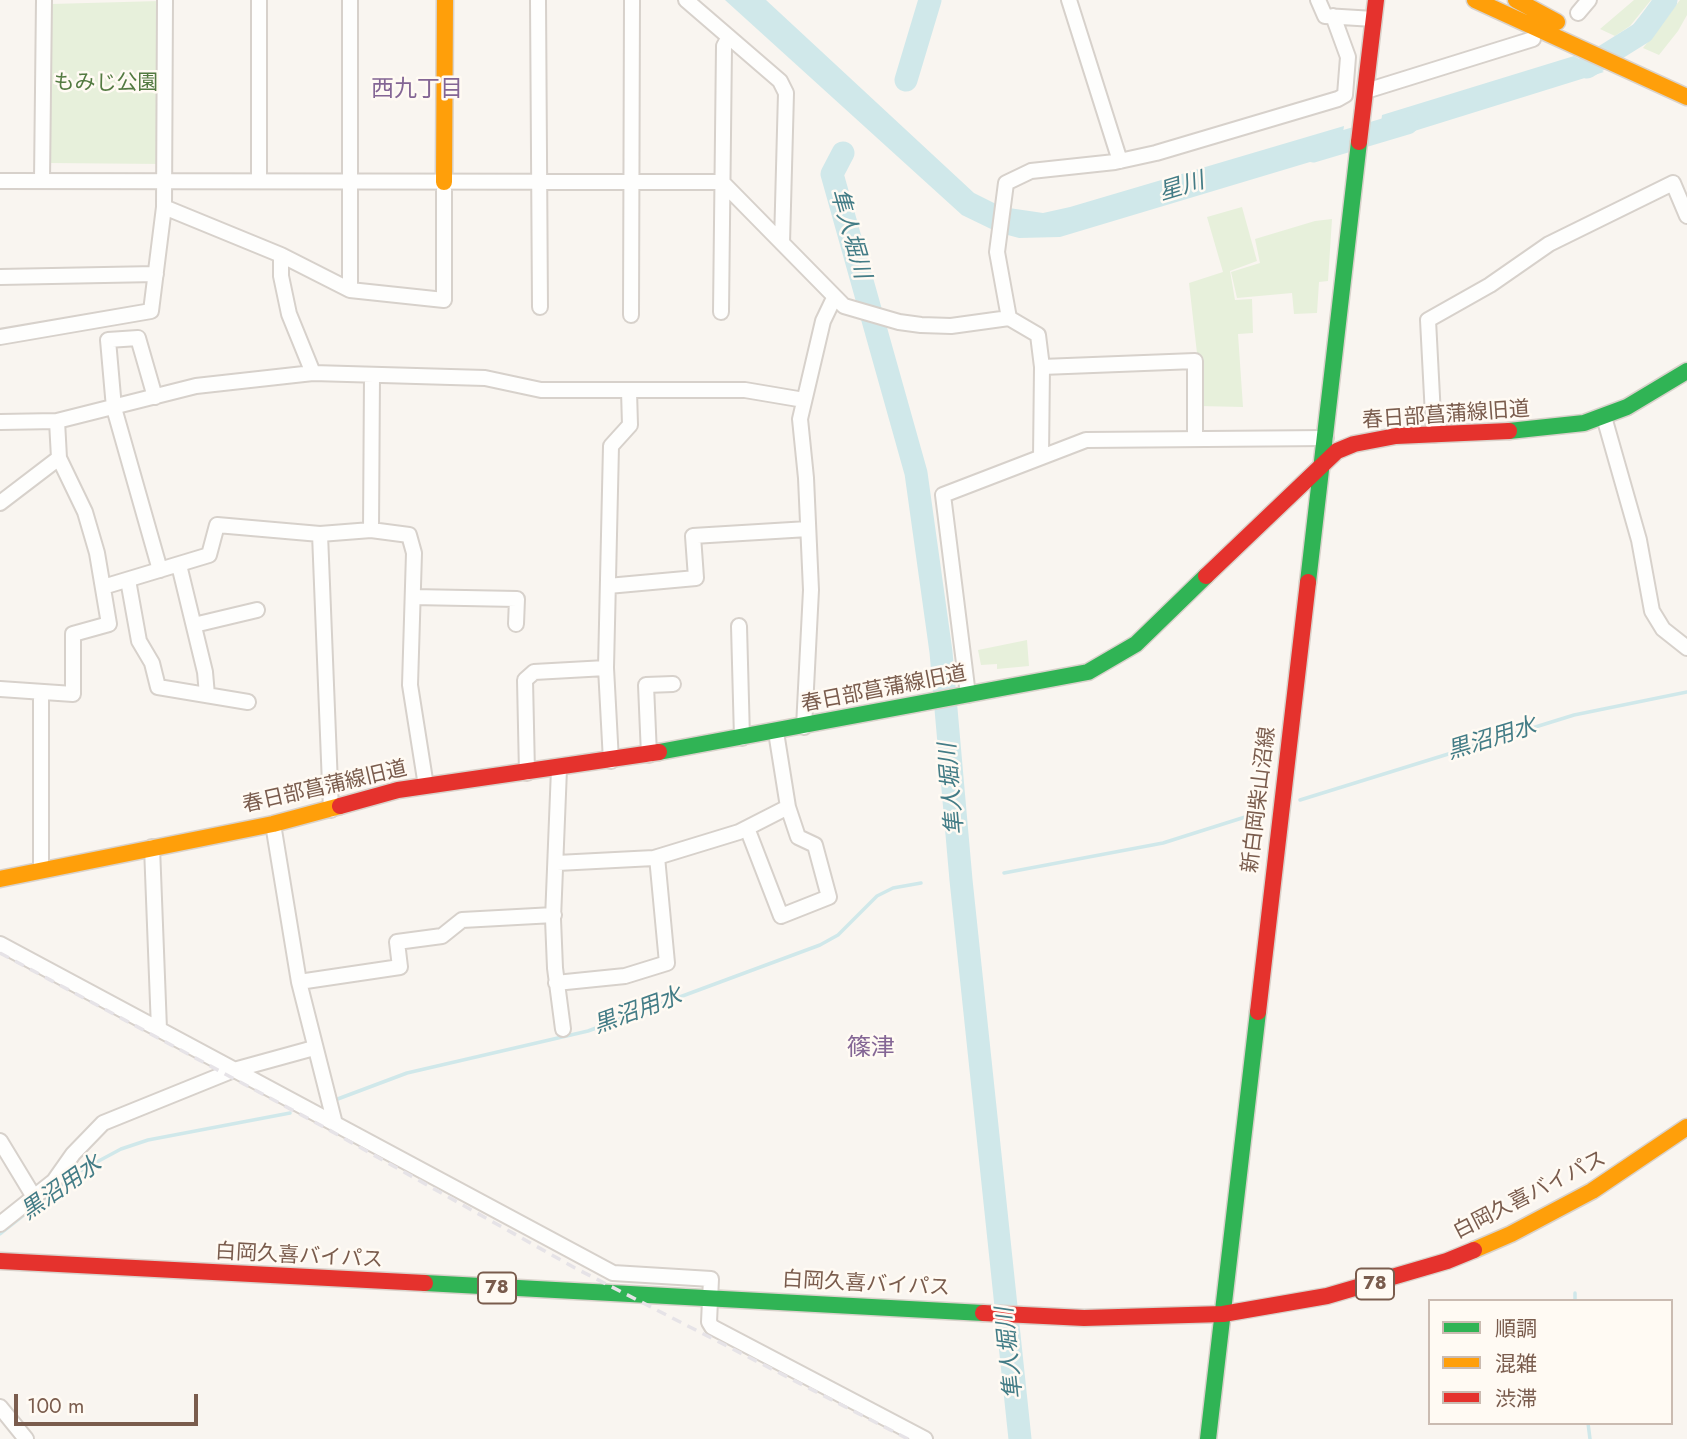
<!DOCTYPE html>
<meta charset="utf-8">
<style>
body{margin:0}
#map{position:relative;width:1687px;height:1439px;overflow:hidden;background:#f9f5f0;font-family:Jost,"Noto Sans JP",sans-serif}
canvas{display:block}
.legend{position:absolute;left:1428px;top:1299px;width:245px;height:126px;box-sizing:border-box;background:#fffaf3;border:2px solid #cabbb1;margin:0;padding:9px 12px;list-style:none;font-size:21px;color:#7a5c4d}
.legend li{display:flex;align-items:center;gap:14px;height:35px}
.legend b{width:35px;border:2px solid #cabbb1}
.scale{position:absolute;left:14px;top:1394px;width:184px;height:32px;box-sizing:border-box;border:4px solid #7a5c4d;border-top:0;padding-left:9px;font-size:21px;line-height:24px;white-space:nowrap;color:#7a5c4d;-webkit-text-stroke:5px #fffaf3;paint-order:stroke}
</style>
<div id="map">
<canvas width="1687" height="1439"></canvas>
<ul class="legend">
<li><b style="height:9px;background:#30b455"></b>順調</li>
<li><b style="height:9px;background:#ff9f0a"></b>混雑</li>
<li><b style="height:9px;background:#e5322d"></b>渋滞</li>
</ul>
<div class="scale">100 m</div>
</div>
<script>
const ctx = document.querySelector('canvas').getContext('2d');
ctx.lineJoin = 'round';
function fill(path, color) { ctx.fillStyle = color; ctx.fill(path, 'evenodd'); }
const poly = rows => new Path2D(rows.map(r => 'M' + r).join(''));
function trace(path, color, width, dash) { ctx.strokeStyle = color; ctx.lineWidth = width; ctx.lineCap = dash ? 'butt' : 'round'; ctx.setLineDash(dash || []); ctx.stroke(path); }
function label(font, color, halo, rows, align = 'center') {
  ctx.font = font + ' Jost,"Noto Sans JP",sans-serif'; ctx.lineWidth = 5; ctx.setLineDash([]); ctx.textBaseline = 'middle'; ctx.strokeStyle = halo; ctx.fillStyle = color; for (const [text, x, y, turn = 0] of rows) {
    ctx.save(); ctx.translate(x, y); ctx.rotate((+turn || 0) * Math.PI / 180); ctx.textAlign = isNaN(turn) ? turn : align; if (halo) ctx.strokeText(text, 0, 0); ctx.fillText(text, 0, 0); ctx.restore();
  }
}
const green = poly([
 [1634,0,1651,0,1630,26,1615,36,1600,29],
 [1680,0,1687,0,1687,15,1678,31,1659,55,1643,48],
 [160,1,164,164,49,163,51,4],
 [1242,207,1257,261,1230,271,1235,300,1252,299,1253,333,1238,334,1243,407,1199,406,1198,362,1189,283,1223,272,1207,217],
 [1332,219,1328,281,1319,282,1317,313,1294,314,1292,293,1237,298,1231,272,1260,263,1255,239,1315,221],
 [1027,640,1029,666,997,669,997,664,981,665,978,650]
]);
const water = poly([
 [725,0,766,0,974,193,996,204,993,230,962,215],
 [1653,0,1676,0,1664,19,1640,46,1618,37,1632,26],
 [1574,56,1604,72,1379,142,1382,115],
 [1344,126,1340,153,1060,237,1019,238,1004,234,1009,208,1043,213,1070,207]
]);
const stream = poly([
 [1300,800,1574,715,1687,692],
 [1004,873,1163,843,1261,812],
 [335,1100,407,1073,588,1031,820,945,838,935,877,896,893,888,921,883],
 [0,1234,80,1171,121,1149,148,1140,290,1113],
 [1575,1293,1575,1301],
 [1588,1423,1590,1439]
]);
const river = poly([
 [1587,67,1643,32,1666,0],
 [906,80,930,0],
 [1313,151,1407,123],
 [843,153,832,174,916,473,941,652,961,880,1020,1439]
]);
const street = poly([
 [259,0,259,181],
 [538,0,540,307],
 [686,0,780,81,786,93,782,243],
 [1069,0,1120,161],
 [1318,0,1325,16,1374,19],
 [1578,13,1589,0],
 [1366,91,1533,39],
 [42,180,44,0],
 [0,181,722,182,844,306,899,322,921,325,951,326,1009,318,1038,335,1042,367,1041,457],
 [164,207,281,255,350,290,444,300,444,182],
 [281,255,281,276,289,314,313,373,485,378,541,390,745,390,804,400],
 [0,277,156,274],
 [350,290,350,0],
 [721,312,724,46,729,37],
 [631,315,632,0],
 [1009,318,997,252,1006,183,1031,171,1115,162,1156,153,1338,99,1345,95,1348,57,1333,16],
 [0,337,151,311,164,207,165,0],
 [1042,367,1195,361,1195,438],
 [155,397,138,338,108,340,114,408,160,570],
 [1604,417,1639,540,1652,611,1663,629,1687,648],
 [0,422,57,421],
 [1434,435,1428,320,1490,285,1549,244,1673,183,1687,216],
 [0,503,59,458,57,421,196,386,313,373],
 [371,530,409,535,414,553,410,685,426,786],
 [179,565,205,672,207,695],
 [128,580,139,641,152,663,158,687,248,702],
 [608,586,696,578,693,536,808,529],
 [103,587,209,555,217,525,320,534],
 [413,597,517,599,516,624],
 [194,625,257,610],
 [739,626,742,738],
 [0,689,73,694,73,634,109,624,97,553,85,512,59,458],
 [41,692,41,869],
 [968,695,943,495,1086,440,1326,438],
 [804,727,811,590,806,478,800,419,823,321,834,298],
 [649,755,646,685,673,684],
 [611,761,606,668,611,446,630,425,629,391],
 [559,769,553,919,555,968,563,1029],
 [527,773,525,680,534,672,606,668],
 [331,810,320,534,371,530,372,375],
 [273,824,299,982,335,1124],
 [747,828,781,916,829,897,815,845,798,837,788,807,776,732],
 [152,847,159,1029],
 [557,863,654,858,739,832,788,807],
 [0,944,613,1273,711,1279,709,1322,712,1327,925,1439],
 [299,982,400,967,397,942,442,936,462,920,554,915],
 [556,983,625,976,667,963,657,857],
 [0,1141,34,1197],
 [0,1224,54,1181,73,1154,103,1123,234,1070,314,1048],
 [0,1407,26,1439]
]);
const fast = poly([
 [1509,431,1584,423,1627,407,1687,371],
 [1308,582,1359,142],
 [659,752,1088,672,1136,644,1206,576],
 [425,1283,983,1313],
 [1208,1439,1258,1012]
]);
const slow = poly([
 [1475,0,1687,97],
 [1516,0,1557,22],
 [444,182,445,0],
 [0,879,273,824,340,806],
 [1474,1250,1511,1234,1592,1191,1687,1127]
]);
const jam = poly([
 [1359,142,1376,0],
 [1206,576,1337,451,1354,444,1396,436,1509,431],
 [340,806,398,790,659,752],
 [1258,1012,1308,582],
 [0,1261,425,1283],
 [983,1313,1084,1318,1223,1314,1327,1296,1447,1261,1474,1250]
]);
const rail = poly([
 [0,953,322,1126,575,1268,908,1439]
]);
const shields = [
 [1375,1284,38],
 [497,1288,38]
];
const shieldNames = [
 ["78",1375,1284],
 ["78",497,1288]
];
const parkNames = [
 ["もみじ公園",106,84]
];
const streetNames = [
 ["春日部菖蒲線旧道",1446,416,-4],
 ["春日部菖蒲線旧道",884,690,-11],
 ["春日部菖蒲線旧道",325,788,-13],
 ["新白岡柴山沼線",1260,800,-83],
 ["白岡久喜バイパス",1530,1196,-27],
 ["白岡久喜バイパス",299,1257,3],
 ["白岡久喜バイパス",866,1285,3]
];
const neighbourhoodNames = [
 ["西九丁目",417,90]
];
const waterNames = [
 ["星川",1182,188,-17],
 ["隼人堀川",849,234,74],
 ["黒沼用水",1492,740,-17],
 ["隼人堀川",953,789,-95],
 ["黒沼用水",638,1012,-20],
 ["黒沼用水",62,1189,-35],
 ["隼人堀川",1011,1353,-96]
];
const quarterNames = [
 ["篠津",871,1049]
];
fill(green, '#e7f0db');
fill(water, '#d0e8ea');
trace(stream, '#d0e8ea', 3.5);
trace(river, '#d0e8ea', 23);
trace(street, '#d7d1cb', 18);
trace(fast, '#d9d2cb', 19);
trace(slow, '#d9d2cb', 19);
trace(jam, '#d9d2cb', 19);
trace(street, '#fefefd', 14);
trace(fast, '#30b455', 16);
trace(slow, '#ff9f0a', 16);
trace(jam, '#e5322d', 16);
trace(rail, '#e6e3e7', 3.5, [10, 7]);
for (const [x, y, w] of shields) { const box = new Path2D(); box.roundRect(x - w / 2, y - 15.5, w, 31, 5); ctx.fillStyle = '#fffaf3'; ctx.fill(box); trace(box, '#7a5c4d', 2); }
label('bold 19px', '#7a5c4d', null, shieldNames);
label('21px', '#537a41', '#fffaf3', parkNames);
label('21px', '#7a5c4d', '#fffaf3', streetNames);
label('23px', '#846695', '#fffaf3', neighbourhoodNames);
label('italic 23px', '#437c86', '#fffaf3', waterNames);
label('24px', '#846695', '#fffaf3', quarterNames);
</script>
